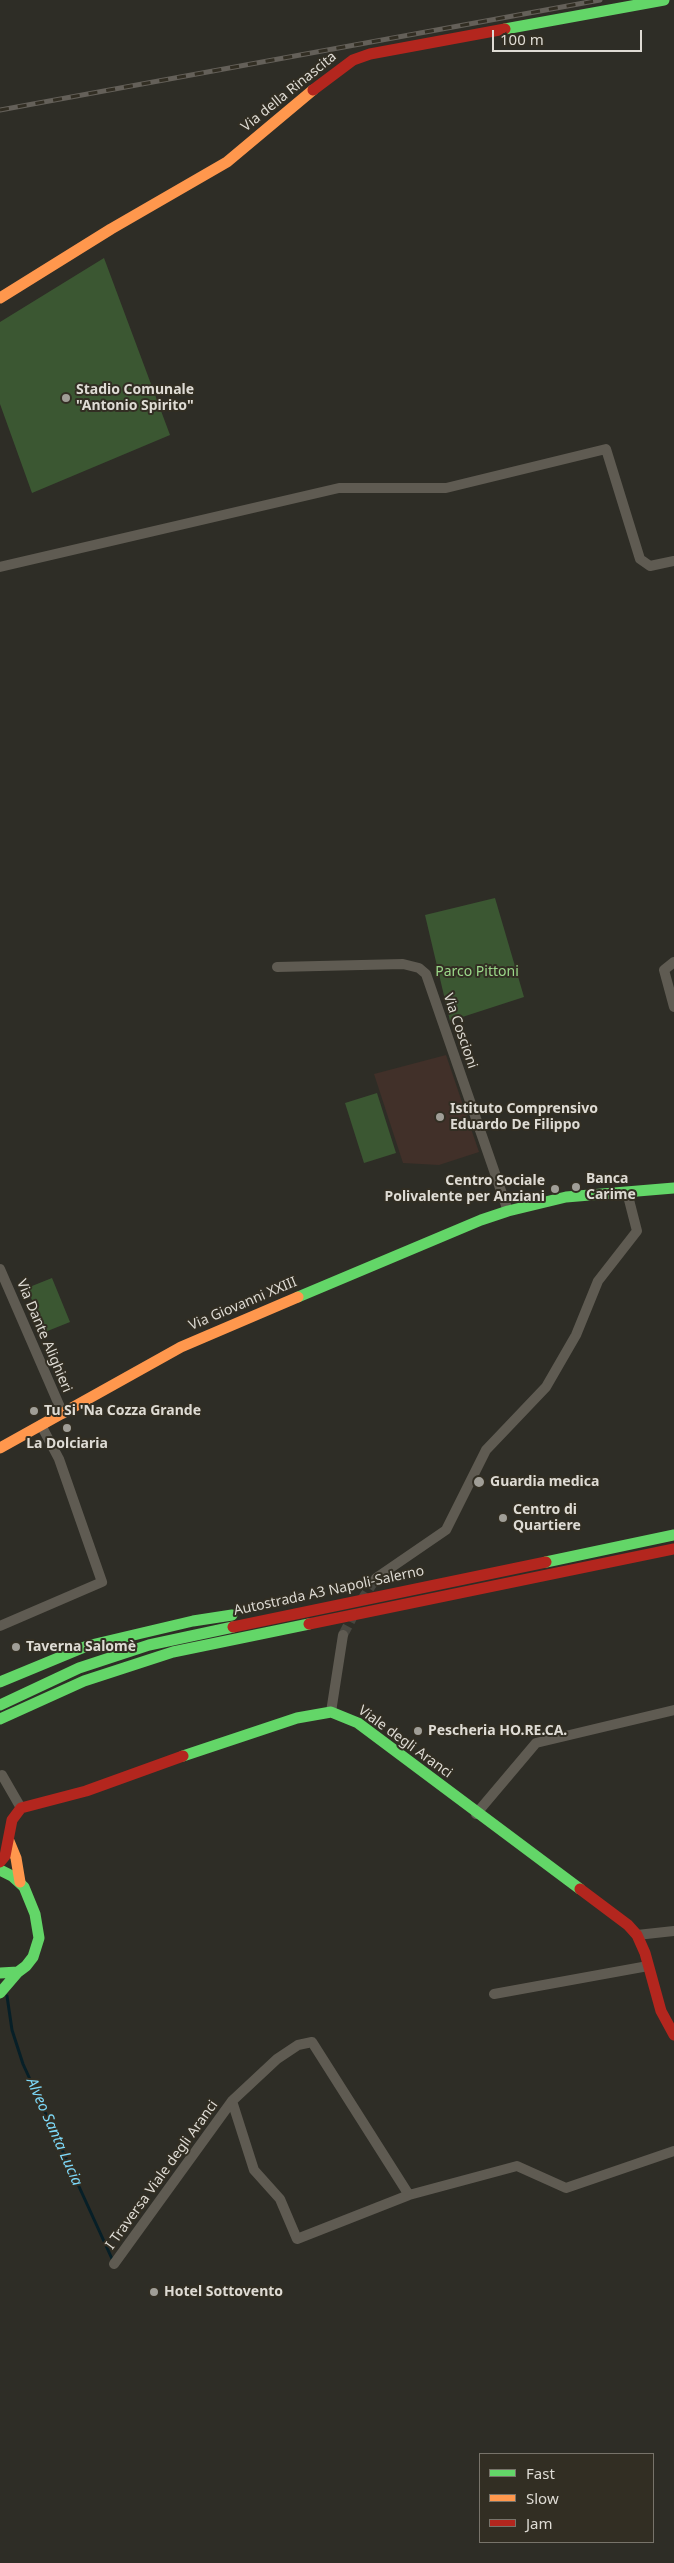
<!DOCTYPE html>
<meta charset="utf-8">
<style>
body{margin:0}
#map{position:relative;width:674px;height:2563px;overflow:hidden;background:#2e2d26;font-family:"Noto Sans",sans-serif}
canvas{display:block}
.legend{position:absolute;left:479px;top:2453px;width:175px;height:90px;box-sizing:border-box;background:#322e23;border:1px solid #77736a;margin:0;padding:6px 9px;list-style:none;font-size:15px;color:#dedbd4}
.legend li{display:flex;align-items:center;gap:10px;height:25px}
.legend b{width:25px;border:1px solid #77736a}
.scale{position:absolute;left:492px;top:30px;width:150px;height:22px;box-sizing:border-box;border:2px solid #dedbd4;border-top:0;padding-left:6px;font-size:15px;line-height:18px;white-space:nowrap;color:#dedbd4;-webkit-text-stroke:4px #322e23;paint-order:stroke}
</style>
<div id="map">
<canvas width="674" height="2563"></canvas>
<ul class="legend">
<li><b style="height:6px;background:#63d668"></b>Fast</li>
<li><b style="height:6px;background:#ff974d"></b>Slow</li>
<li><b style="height:6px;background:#b3261e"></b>Jam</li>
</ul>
<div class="scale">100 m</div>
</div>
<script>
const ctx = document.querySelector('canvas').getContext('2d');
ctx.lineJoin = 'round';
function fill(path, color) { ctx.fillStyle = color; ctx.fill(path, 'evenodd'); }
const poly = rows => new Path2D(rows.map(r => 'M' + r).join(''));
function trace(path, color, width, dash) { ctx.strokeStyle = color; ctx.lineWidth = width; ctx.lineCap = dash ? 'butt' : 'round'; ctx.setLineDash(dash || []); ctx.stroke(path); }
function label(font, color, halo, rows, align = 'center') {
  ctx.font = font + ' "Noto Sans",sans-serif'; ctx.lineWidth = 4; ctx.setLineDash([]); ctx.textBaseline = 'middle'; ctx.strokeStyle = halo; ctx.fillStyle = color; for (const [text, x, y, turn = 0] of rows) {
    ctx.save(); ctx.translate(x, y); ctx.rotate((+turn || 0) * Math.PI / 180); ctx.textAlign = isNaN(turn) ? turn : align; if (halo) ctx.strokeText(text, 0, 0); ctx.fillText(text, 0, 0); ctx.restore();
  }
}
const education = poly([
 [446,1055,479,1152,439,1165,403,1163,374,1074]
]);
const green = poly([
 [104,258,170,435,32,493,0,404,0,322],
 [495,898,524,997,450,1021,425,915],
 [377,1093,396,1153,364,1163,345,1103],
 [52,1278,70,1322,45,1332,27,1288]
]);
const stream = poly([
 [7,1996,12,2030,23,2064,113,2261]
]);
const streetTunnel = poly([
 [361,1601,376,1578],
 [343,1635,354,1614]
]);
const street = poly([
 [0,567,339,488,446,488,606,449,640,559,650,566,674,561],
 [674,962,664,970,674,1007],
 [277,967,403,964,419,968,426,974,508,1211],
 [0,1269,63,1414],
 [376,1578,446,1530,486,1450,546,1387,576,1335,598,1281,637,1231,627,1192],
 [0,1626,102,1582,59,1459,41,1425],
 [331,1712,343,1635],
 [2,1775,21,1808],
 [476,1814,536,1743,674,1710],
 [637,1935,674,1931],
 [494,1994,648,1966],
 [232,2101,254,2170,280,2199,297,2239,409,2195],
 [114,2264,232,2101,277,2059,298,2045,312,2042,409,2195,517,2166,566,2188,674,2151]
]);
const fast = poly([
 [505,29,664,0],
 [298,1297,481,1220,508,1211,566,1197,674,1188],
 [546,1562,674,1535],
 [0,1682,87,1646,193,1621,232,1615],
 [0,1705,79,1668,149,1645,233,1627],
 [0,1719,84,1681,173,1652,309,1624],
 [183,1756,297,1718,331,1712,358,1723,580,1889],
 [0,1870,12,1876,24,1887,35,1914,39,1938,33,1957,26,1966,18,1972,0,1973],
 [0,1993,18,1972]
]);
const slow = poly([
 [0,298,111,229,227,162,313,90],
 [0,1448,181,1347,298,1297],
 [9,1841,16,1858,20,1882]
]);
const jam = poly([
 [313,90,353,60,370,54,505,29],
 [309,1624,674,1549],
 [233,1627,546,1562],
 [0,1862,5,1856,12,1820,21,1808,86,1791,183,1756],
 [580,1889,628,1925,637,1935,645,1953,661,2011,674,2035]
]);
const rail = poly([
 [0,110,600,0]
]);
const markers = [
 [66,398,5,"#a09e97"],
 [440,1117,5,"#a09e97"],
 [576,1187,5,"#a09e97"],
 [555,1189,5,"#a09e97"],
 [34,1411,5,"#a09e97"],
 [67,1428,5,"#a09e97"],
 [479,1482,6,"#a09e97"],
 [503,1518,5,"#a09e97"],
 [16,1647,5,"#a09e97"],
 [418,1731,5,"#a09e97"],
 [154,2292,5,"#a09e97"]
];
const streetNames = [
 ["Via della Rinascita",289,92,-39],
 ["Via Coscioni",460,1031,71],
 ["Via Giovanni XXIII",243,1304,-23],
 ["Via Dante Alighieri",44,1336,67],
 ["Autostrada A3 Napoli-Salerno",329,1591,-12],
 ["Viale degli Aranci",405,1742,36],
 ["I Traversa Viale degli Aranci",162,2175,-54]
];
const poiNames = [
 ["Stadio Comunale",76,390],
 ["\"Antonio Spirito\"",76,406],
 ["Istituto Comprensivo",450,1109],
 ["Eduardo De Filippo",450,1125],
 ["Banca",586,1179],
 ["Carime",586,1195],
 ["Centro Sociale",545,1181,"right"],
 ["Polivalente per Anziani",545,1197,"right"],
 ["Tu Si 'Na Cozza Grande",44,1411],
 ["La Dolciaria",67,1444,"center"],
 ["Guardia medica",490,1482],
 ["Centro di",513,1510],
 ["Quartiere",513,1526],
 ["Taverna Salomè",26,1647],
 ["Pescheria HO.RE.CA.",428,1731],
 ["Hotel Sottovento",164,2292]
];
const parkNames = [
 ["Parco Pittoni",477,972]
];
const waterNames = [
 ["Alveo Santa Lucia",54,2132,66]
];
fill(education, '#413029');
fill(green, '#3b5732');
trace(stream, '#071f27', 3);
trace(streetTunnel, '#484740', 10, [10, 5]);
trace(street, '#5f5b52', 10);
trace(fast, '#63d668', 11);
trace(slow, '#ff974d', 11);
trace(jam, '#b3261e', 11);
trace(rail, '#646059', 5);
trace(rail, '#322e23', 3, [9]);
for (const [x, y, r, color] of markers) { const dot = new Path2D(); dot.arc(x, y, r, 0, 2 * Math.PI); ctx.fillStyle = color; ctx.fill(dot); trace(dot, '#322e23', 2); }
label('14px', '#dedbd4', '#322e23', streetNames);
label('bold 14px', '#dedbd4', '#322e23', poiNames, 'left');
label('14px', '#9ad789', '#322e23', parkNames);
label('italic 15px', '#7dd9fa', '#322e23', waterNames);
</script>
